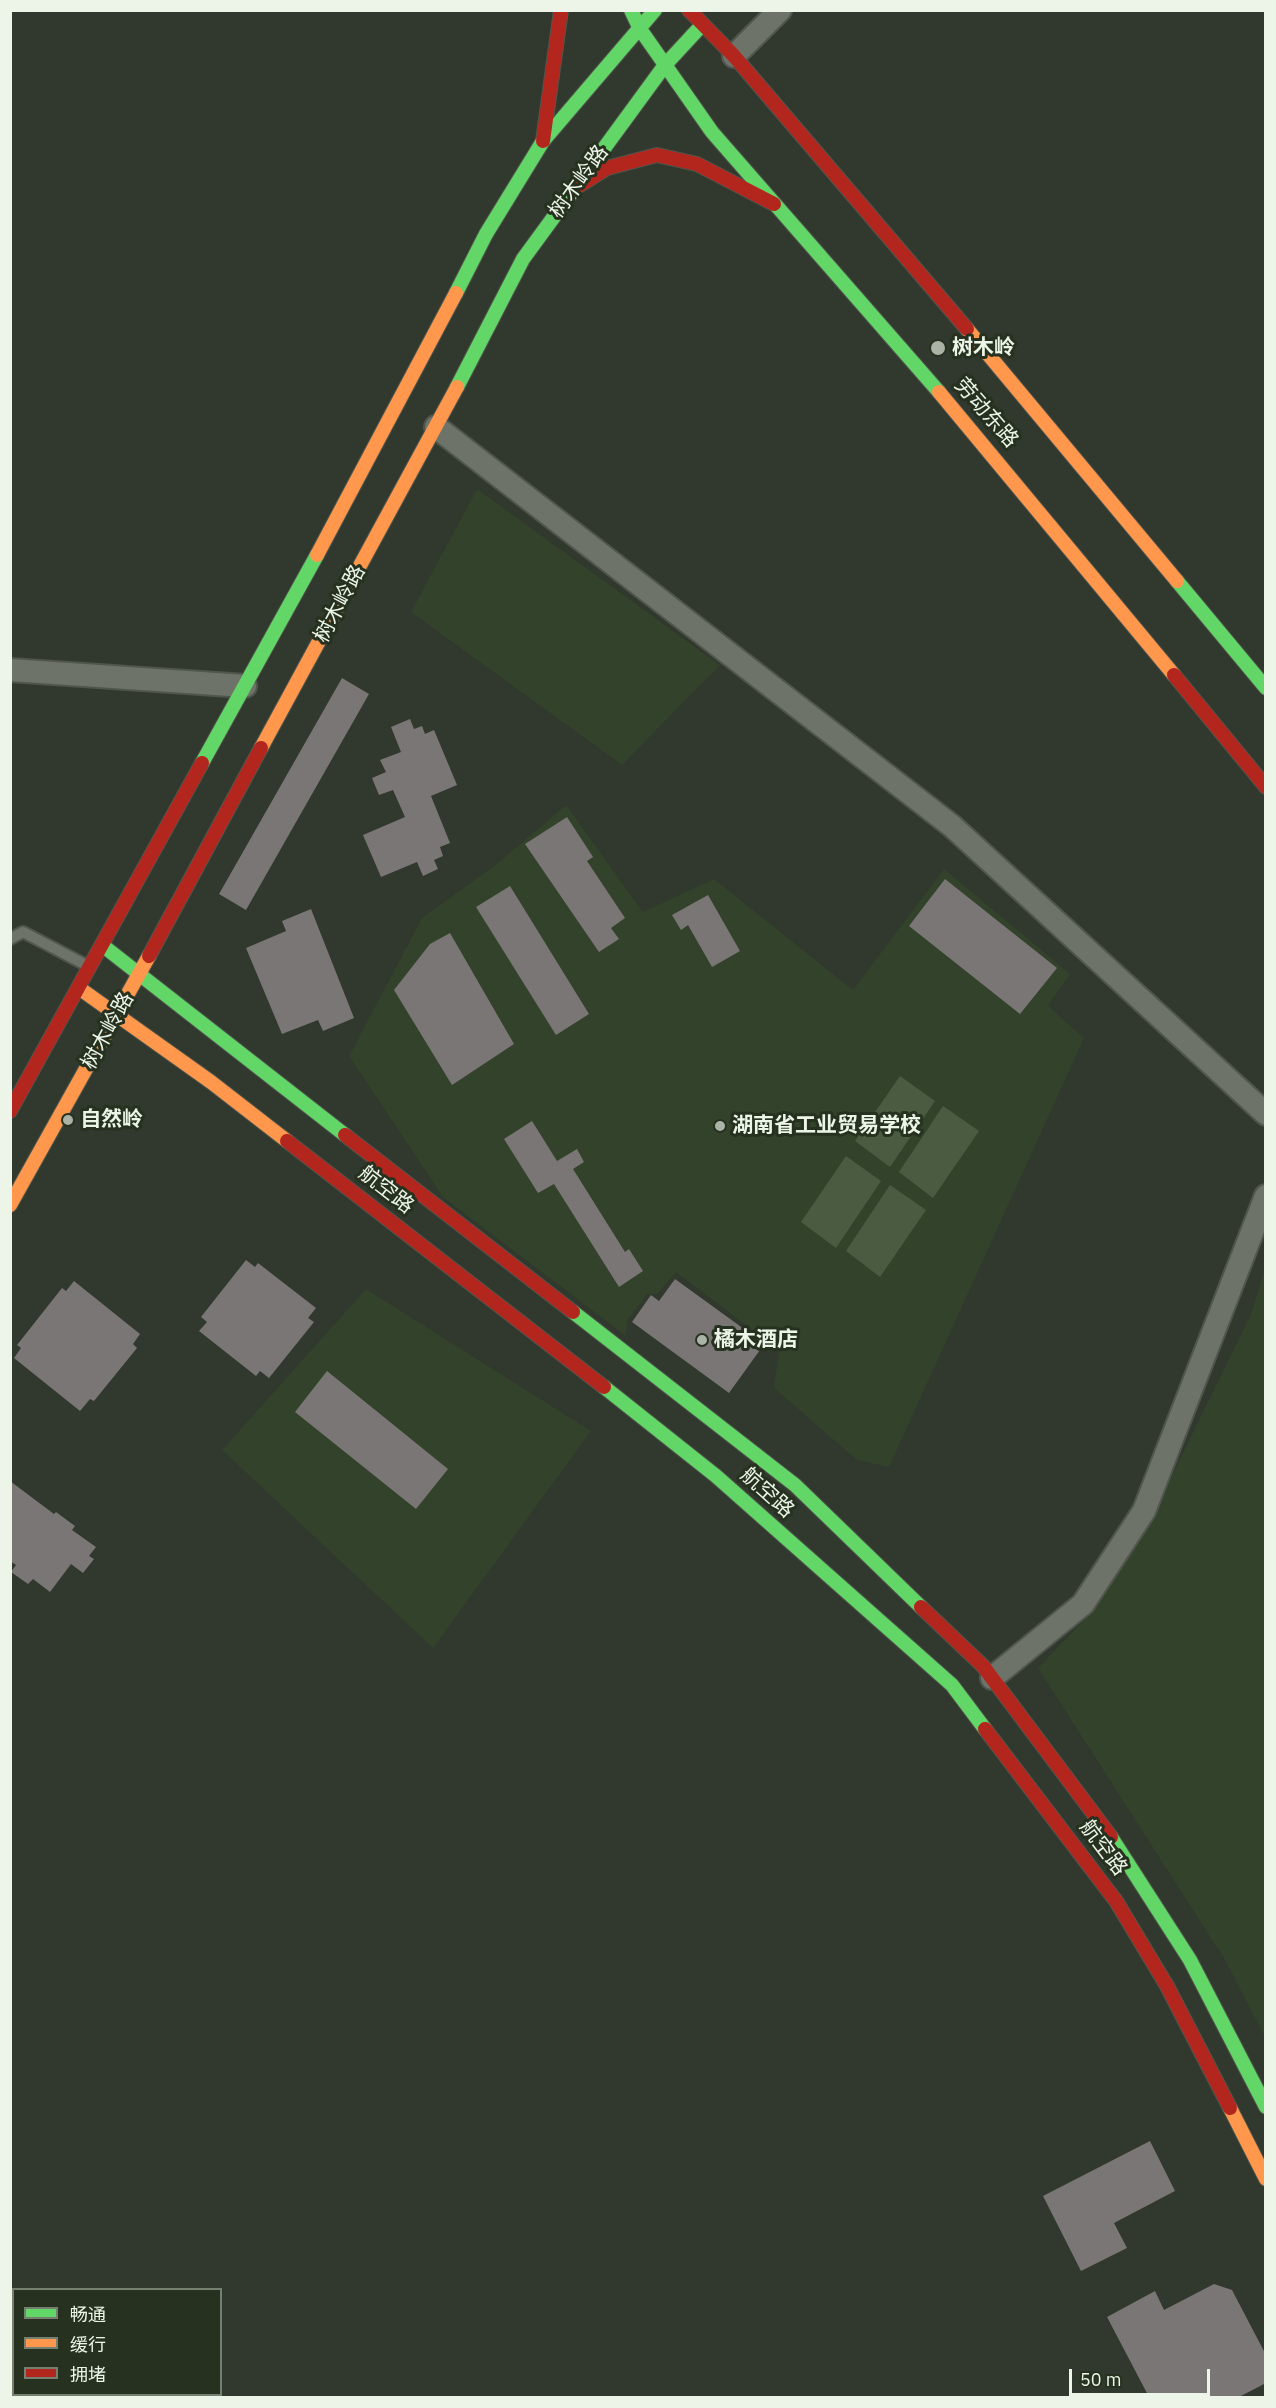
<!DOCTYPE html>
<meta charset="utf-8">
<style>
body{margin:0}
#map{position:relative;width:1276px;height:2408px;overflow:hidden;background:#31382d;font-family:"IBM Plex Sans","Noto Sans SC",sans-serif}
canvas{display:block}
.frame{position:absolute;inset:0;border:12px solid #edf5e9;pointer-events:none}
.legend{position:absolute;left:12px;top:2288px;width:210px;height:108px;box-sizing:border-box;background:#26321f;border:2px solid #768070;margin:0;padding:8px 10px;list-style:none;font-size:18px;color:#edf5e9}
.legend li{display:flex;align-items:center;gap:12px;height:30px}
.legend b{width:30px;border:2px solid #768070}
.scale{position:absolute;left:1069px;top:2369px;width:141px;height:27px;box-sizing:border-box;border:3px solid #edf5e9;border-top:0;padding-left:8px;font-size:18px;line-height:21px;white-space:nowrap;color:#edf5e9;-webkit-text-stroke:4px #26321f;paint-order:stroke}
</style>
<div id="map">
<canvas width="1276" height="2408"></canvas>
<div class="frame"></div>
<ul class="legend">
<li><b style="height:8px;background:#63d668"></b>畅通</li>
<li><b style="height:8px;background:#ff974d"></b>缓行</li>
<li><b style="height:8px;background:#b3261e"></b>拥堵</li>
</ul>
<div class="scale">50 m</div>
</div>
<script>
const ctx = document.querySelector('canvas').getContext('2d');
ctx.lineJoin = 'round';
function fill(path, color) { ctx.fillStyle = color; ctx.fill(path, 'evenodd'); }
const poly = rows => new Path2D(rows.map(r => 'M' + r).join(''));
function trace(path, color, width, dash) { ctx.strokeStyle = color; ctx.lineWidth = width; ctx.lineCap = dash ? 'butt' : 'round'; ctx.setLineDash(dash || []); ctx.stroke(path); }
function label(font, color, halo, rows, align = 'center') {
  ctx.font = font + ' "IBM Plex Sans","Noto Sans SC",sans-serif'; ctx.lineWidth = 6; ctx.setLineDash([]); ctx.textBaseline = 'middle'; ctx.strokeStyle = halo; ctx.fillStyle = color; for (const [text, x, y, turn = 0] of rows) {
    ctx.save(); ctx.translate(x, y); ctx.rotate((+turn || 0) * Math.PI / 180); ctx.textAlign = isNaN(turn) ? turn : align; if (halo) ctx.strokeText(text, 0, 0); ctx.fillText(text, 0, 0); ctx.restore();
  }
}
const built = poly([
 [477,489,720,665,622,765,411,612],
 [566,805,643,912,714,879,853,990,944,869,1070,974,1048,1006,1084,1038,889,1467,857,1460,774,1388,779,1350,676,1272,657,1294,647,1294,627,1321,626,1336,443,1197,349,1056,422,918,498,863],
 [1265,1269,1265,2037,1225,1960,1038,1668,1098,1605,1153,1514,1251,1314],
 [366,1289,591,1431,433,1648,222,1450]
]);
const green = poly([
 [900,1076,935,1101,890,1167,855,1141],
 [943,1106,979,1131,933,1198,899,1172],
 [846,1156,881,1181,836,1248,801,1222],
 [890,1185,926,1210,880,1277,846,1251]
]);
const building = poly([
 [342,678,369,694,246,910,219,894],
 [410,719,414,729,422,726,425,734,434,730,457,785,431,796,450,843,440,847,443,856,434,860,438,869,423,876,417,862,381,877,363,835,405,817,393,790,379,795,372,778,386,772,380,760,401,752,391,727],
 [567,817,593,857,587,861,625,918,611,928,619,939,599,952,525,844],
 [945,879,1057,968,1020,1014,909,926],
 [510,886,589,1014,556,1035,476,907],
 [708,895,740,951,712,967,688,925,681,930,672,915],
 [311,909,354,1018,323,1031,318,1020,282,1034,246,948,286,931,282,921],
 [450,933,514,1044,452,1085,394,990,430,944],
 [532,1121,557,1161,577,1149,584,1162,573,1169,625,1252,629,1249,643,1271,619,1287,554,1184,538,1193,504,1139],
 [246,1260,255,1267,258,1263,316,1308,308,1318,314,1322,269,1378,260,1371,256,1376,199,1331,207,1322,201,1317],
 [675,1279,755,1337,751,1343,760,1350,729,1393,632,1322,651,1295,659,1301],
 [74,1281,140,1334,133,1344,137,1348,94,1401,90,1399,80,1411,14,1358,21,1348,17,1345,62,1288,66,1291],
 [327,1371,448,1469,416,1509,295,1412],
 [10,1481,54,1514,56,1512,75,1526,72,1530,96,1547,89,1556,94,1559,83,1573,71,1564,50,1592,33,1579,28,1584,11,1572,16,1565,10,1561],
 [1150,2141,1175,2191,1114,2223,1127,2248,1081,2271,1043,2196],
 [1214,2284,1232,2290,1266,2355,1266,2383,1239,2397,1149,2397,1107,2317,1155,2291,1164,2310]
]);
const lane = poly([
 [10,939,23,932,88,966]
]);
const street = poly([
 [734,56,780,10],
 [436,427,952,826,1266,1114],
 [10,670,245,686],
 [992,1678,1083,1604,1144,1511,1266,1196],
 [10,2378,14,2382]
]);
const fast = poly([
 [631,10,640,29,712,132,939,392],
 [456,293,486,234,543,141,655,10],
 [457,387,523,259,665,65,702,25],
 [1177,581,1266,688],
 [202,763,317,555],
 [102,945,345,1135],
 [573,1312,795,1485,921,1607],
 [604,1387,716,1476,952,1685,985,1729],
 [1111,1837,1190,1960,1266,2107]
]);
const slow = poly([
 [967,329,1177,581],
 [939,392,1174,675],
 [317,555,456,293],
 [261,748,457,387],
 [79,988,211,1082,287,1141],
 [10,1205,149,956],
 [1230,2108,1266,2179]
]);
const jam = poly([
 [689,10,734,56,967,329],
 [543,141,561,10],
 [580,185,607,168,657,155,697,164,774,204],
 [1174,675,1266,787],
 [149,956,261,748],
 [10,1111,202,763],
 [345,1135,573,1312],
 [287,1141,604,1387],
 [921,1607,983,1666,1111,1837],
 [985,1729,1116,1901,1167,1986,1230,2108]
]);
const markers = [
 [938,348,8,"#abb3a7"],
 [68,1120,6,"#abb3a7"],
 [720,1126,6,"#abb3a7"],
 [702,1340,6,"#abb3a7"]
];
const streetNames = [
 ["树木岭路",579,182,-54],
 ["劳动东路",986,413,49],
 ["树木岭路",340,604,-62],
 ["树木岭路",108,1031,-61],
 ["航空路",386,1190,38],
 ["航空路",767,1493,42],
 ["航空路",1103,1848,53]
];
const poiNames = [
 ["树木岭",952,348],
 ["自然岭",80,1120],
 ["湖南省工业贸易学校",732,1126],
 ["橘木酒店",714,1340]
];
fill(built, '#33422a');
fill(green, '#4b5b42');
fill(building, '#7a7675');
trace(lane, '#50564d', 14);
trace(street, '#50564d', 26);
trace(fast, '#50564d', 16);
trace(slow, '#50564d', 16);
trace(jam, '#50564d', 16);
trace(lane, '#6d7369', 10);
trace(street, '#6d7369', 22);
trace(fast, '#63d668', 14);
trace(slow, '#ff974d', 14);
trace(jam, '#b3261e', 14);
for (const [x, y, r, color] of markers) { const dot = new Path2D(); dot.arc(x, y, r, 0, 2 * Math.PI); ctx.fillStyle = color; ctx.fill(dot); trace(dot, '#26321f', 2); }
label('21px', '#edf5e9', '#26321f', streetNames);
label('bold 21px', '#edf5e9', '#26321f', poiNames, 'left');
</script>
